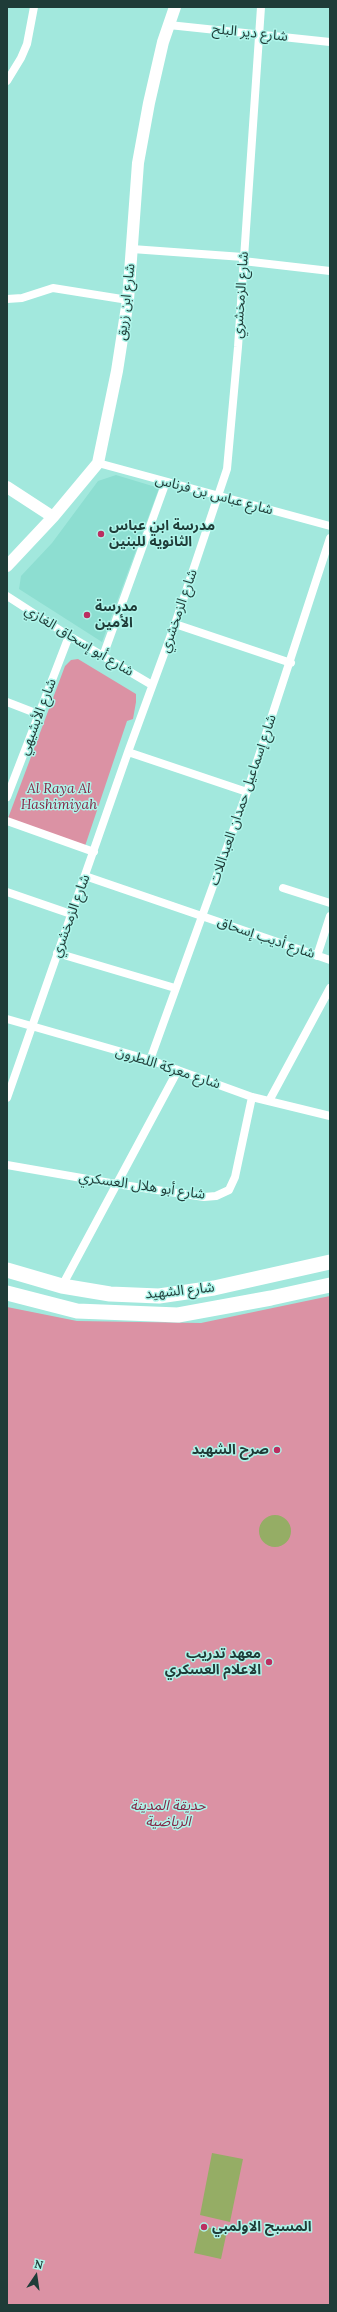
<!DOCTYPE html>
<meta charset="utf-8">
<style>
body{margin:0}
#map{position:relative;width:337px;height:2312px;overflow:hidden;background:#a2e8dd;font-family:Lora,serif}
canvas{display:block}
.frame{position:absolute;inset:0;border:8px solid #1f3c38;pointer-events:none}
.north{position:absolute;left:16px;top:2256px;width:40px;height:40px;-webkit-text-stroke:3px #aff5ea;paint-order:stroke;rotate:13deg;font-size:11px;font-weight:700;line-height:16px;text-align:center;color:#1f3c38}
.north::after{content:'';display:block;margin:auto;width:14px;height:18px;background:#1f3c38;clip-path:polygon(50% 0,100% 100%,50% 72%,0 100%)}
</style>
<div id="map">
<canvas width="337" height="2312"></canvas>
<div class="frame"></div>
<div class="north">N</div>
</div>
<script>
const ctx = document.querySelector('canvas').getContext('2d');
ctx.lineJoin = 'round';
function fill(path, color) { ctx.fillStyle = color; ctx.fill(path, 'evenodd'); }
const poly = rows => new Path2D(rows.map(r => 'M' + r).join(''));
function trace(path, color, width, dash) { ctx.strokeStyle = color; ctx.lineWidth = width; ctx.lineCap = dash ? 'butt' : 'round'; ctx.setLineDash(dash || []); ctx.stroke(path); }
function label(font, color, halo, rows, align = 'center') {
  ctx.font = font + ' Lora,"Noto Sans Arabic",serif'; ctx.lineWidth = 3; ctx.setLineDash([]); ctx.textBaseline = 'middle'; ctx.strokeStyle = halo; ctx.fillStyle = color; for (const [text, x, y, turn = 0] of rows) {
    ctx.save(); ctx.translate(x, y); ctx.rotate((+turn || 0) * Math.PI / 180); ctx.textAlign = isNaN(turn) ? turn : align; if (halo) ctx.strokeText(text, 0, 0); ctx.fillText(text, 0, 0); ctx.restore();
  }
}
const built = poly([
 [116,475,159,488,102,642,19,589,21,576,52,543,98,481]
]);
const green = poly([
 [78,659,136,694,136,702,133,719,127,721,84,849,7,821,65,666,71,660],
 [330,1296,330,2305,7,2305,7,1307,77,1321,201,1323]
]);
const water = poly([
 '259 1531a16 16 0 1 1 32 0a16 16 0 1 1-32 0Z',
 [212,2153,243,2159,230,2222,200,2215],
 [200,2226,227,2231,221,2259,194,2253]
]);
const street = poly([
 [169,25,330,42],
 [7,81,21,58,27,44,34,7],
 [132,249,243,257],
 [243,261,330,271],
 [7,299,22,298,53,288,128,300],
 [98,463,330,526],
 [7,596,69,636,152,685],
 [175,624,291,663],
 [103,656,166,482],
 [7,702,38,714],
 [128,752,247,792],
 [7,797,69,636],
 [7,821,94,852],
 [85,876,330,960],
 [283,888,330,903],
 [7,892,71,914],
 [57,953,175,988],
 [317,956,330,916],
 [7,1019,150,1060,252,1097,330,1116],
 [150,1060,247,792,330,538],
 [7,1098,128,752,175,624,227,469,238,347,261,7],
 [269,1101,330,988],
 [7,1165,116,1184,204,1197,216,1196,229,1190,235,1177,252,1097],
 [62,1286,178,1070]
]);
const secondary = poly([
 [7,487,53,517],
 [7,566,53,517,98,463,117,371,128,300,138,163,149,103,163,42,175,7]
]);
const highway = poly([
 [7,1270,62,1286,110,1294,159,1296,214,1288,330,1262],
 [7,1293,77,1311,178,1315,271,1298,330,1285]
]);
const markers = [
 [101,534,4,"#bb2e61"],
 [87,615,4,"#bb2e61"],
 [277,1450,4,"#bb2e61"],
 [269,1662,4,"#bb2e61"],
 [204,2227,4,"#bb2e61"]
];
const streetNames = [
 ["شارع دير البلح",250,33,6],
 ["شارع الزمخشري",241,295,-86],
 ["شارع ابن زريق",126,302,-83],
 ["شارع عباس بن فرناس",214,495,15],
 ["شارع الزمخشري",179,611,-71],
 ["شارع أبو إسحاق الغازي",79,641,31],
 ["شارع الأبشيهي",38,717,-69],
 ["شارع إسماعيل حمدان العبداللات",243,800,-71],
 ["شارع الزمخشري",71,916,-70],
 ["شارع أديب إسحاق",266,938,19],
 ["شارع معركة اللطرون",168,1068,18],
 ["شارع أبو هلال العسكري",142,1186,8],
 ["شارع الشهيد",180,1291,-6]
];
const poiNames = [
 ["مدرسة ابن عباس",109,526],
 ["الثانوية للبنين",109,542],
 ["مدرسة",95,607],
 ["الأمين",95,623],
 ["صرح الشهيد",269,1450,"right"],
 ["معهد تدريب",261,1654,"right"],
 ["الاعلام العسكري",261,1670,"right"],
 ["المسبح الاولمبي",212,2227]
];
const parkNames = [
 ["Al Raya Al",59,789],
 ["Hashimiyah",59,805],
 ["حديقة المدينة",168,1806],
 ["الرياضية",168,1822]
];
fill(built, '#8dded1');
fill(green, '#db92a4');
fill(water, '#95ad65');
trace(street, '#fff', 8);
trace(secondary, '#fff', 12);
trace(highway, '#fff', 15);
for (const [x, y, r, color] of markers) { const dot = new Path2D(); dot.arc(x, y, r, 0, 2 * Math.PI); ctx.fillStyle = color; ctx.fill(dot); trace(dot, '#aff5ea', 1.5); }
label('14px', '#1f3c38', '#aff5ea', streetNames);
label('bold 14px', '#1f3c38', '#aff5ea', poiNames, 'left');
label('italic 14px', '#842646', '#aff5ea', parkNames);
</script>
